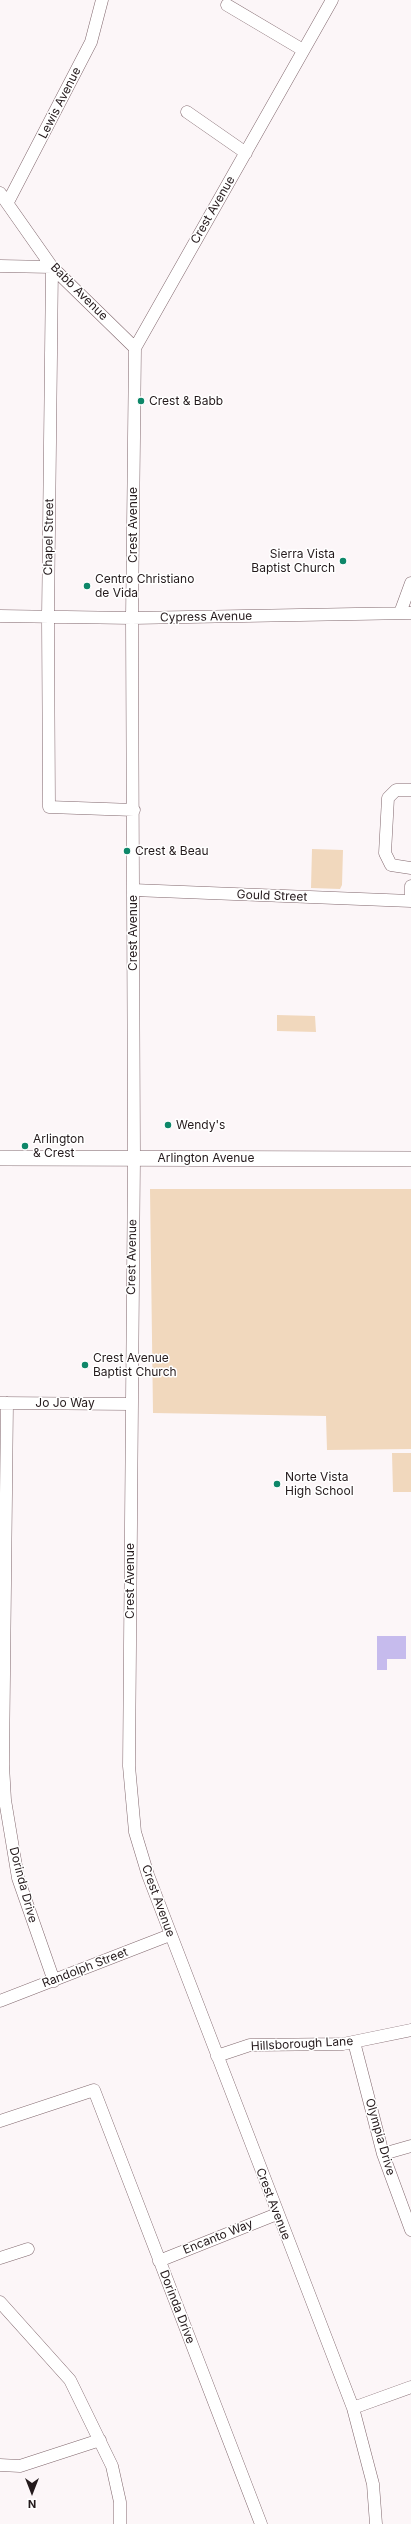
<!DOCTYPE html>
<style>
body{margin:0}
#map{position:relative;width:411px;height:2524px;overflow:hidden;background:#fcf6f8;font-family:Inter,sans-serif}
canvas{display:block}
.north{position:absolute;left:12px;top:2472px;width:40px;height:40px;-webkit-text-stroke:3px #fff;paint-order:stroke;rotate:180deg;font-size:11px;font-weight:700;line-height:16px;text-align:center;color:#241a1c}
.north::after{content:'';display:block;margin:auto;width:14px;height:18px;background:#241a1c;clip-path:polygon(50% 0,100% 100%,50% 72%,0 100%)}
</style>
<div id="map">
<canvas width="411" height="2524"></canvas>
<div class="north">N</div>
</div>
<script>
const ctx = document.querySelector('canvas').getContext('2d');
ctx.lineJoin = 'round';
function fill(path, color) { ctx.fillStyle = color; ctx.fill(path, 'evenodd'); }
const poly = rows => new Path2D(rows.map(r => 'M' + r).join(''));
function trace(path, color, width, dash) { ctx.strokeStyle = color; ctx.lineWidth = width; ctx.lineCap = dash ? 'butt' : 'round'; ctx.setLineDash(dash || []); ctx.stroke(path); }
function label(font, color, halo, rows, align = 'center') {
  ctx.font = font + ' Inter,sans-serif'; ctx.lineWidth = 3; ctx.setLineDash([]); ctx.textBaseline = 'middle'; ctx.strokeStyle = halo; ctx.fillStyle = color; for (const [text, x, y, turn = 0] of rows) {
    ctx.save(); ctx.translate(x, y); ctx.rotate((+turn || 0) * Math.PI / 180); ctx.textAlign = isNaN(turn) ? turn : align; if (halo) ctx.strokeText(text, 0, 0); ctx.fillText(text, 0, 0); ctx.restore();
  }
}
const green = poly([
 [312,849,343,850,342,885,340,889,311,888],
 [277,1015,315,1016,316,1032,277,1031],
 [150,1189,411,1189,411,1449,327,1450,326,1416,153,1413],
 [392,1453,411,1453,411,1492,393,1492]
]);
const water = poly([
 [377,1636,406,1636,406,1659,387,1659,387,1670,377,1670]
]);
const minor = poly([
 [332,0,135,348,132,618,134,1158,129,1766,135,1832,148,1875,353,2408,373,2484,376,2524],
 [227,5,303,50],
 [187,112,246,153],
 [0,193,52,267,135,348],
 [8,202,91,42,102,0],
 [0,266,52,267],
 [52,267,48,617,49,807,134,810],
 [400,613,411,583],
 [0,616,132,618,411,613],
 [411,790,396,790,388,798,385,853,391,865,411,868],
 [133,890,411,901],
 [411,901,411,886],
 [0,1403,131,1404],
 [7,1403,3,1765,5,1800,18,1878,54,1981],
 [0,2001,170,1935],
 [354,2042,383,2154,411,2230],
 [217,2056,250,2045,343,2044,411,2030],
 [0,2121,94,2090,261,2524],
 [383,2154,411,2146],
 [0,2258,28,2249],
 [159,2261,277,2214],
 [0,2302,70,2380,112,2466,120,2502,120,2524],
 [353,2408,411,2387],
 [0,2465,20,2466,100,2440]
]);
const major = poly([
 [0,1158,411,1159]
]);
const markers = [
 [141,401,4,"#0d8769"],
 [343,561,4,"#0d8769"],
 [87,586,4,"#0d8769"],
 [127,851,4,"#0d8769"],
 [168,1125,4,"#0d8769"],
 [25,1146,4,"#0d8769"],
 [85,1365,4,"#0d8769"],
 [277,1484,4,"#0d8769"]
];
const streetNames = [
 ["Lewis Avenue",60,103,-63],
 ["Crest Avenue",213,210,-60],
 ["Babb Avenue",79,292,45],
 ["Crest Avenue",133,525,-90],
 ["Chapel Street",49,537,-89],
 ["Cypress Avenue",206,617,-1],
 ["Gould Street",272,896,2],
 ["Crest Avenue",133,933,-90],
 ["Arlington Avenue",206,1158],
 ["Crest Avenue",132,1257,-89],
 ["Jo Jo Way",65,1403],
 ["Crest Avenue",130,1581,-90],
 ["Dorinda Drive",23,1885,75],
 ["Crest Avenue",158,1901,70],
 ["Randolph Street",85,1968,-21],
 ["Hillsborough Lane",302,2044,-3],
 ["Olympia Drive",380,2137,74],
 ["Crest Avenue",273,2204,69],
 ["Encanto Way",218,2237,-22],
 ["Dorinda Drive",177,2307,69]
];
const poiNames = [
 ["Crest & Babb",149,401],
 ["Sierra Vista",335,554,"right"],
 ["Baptist Church",335,568,"right"],
 ["Centro Christiano",95,579],
 ["de Vida",95,593],
 ["Crest & Beau",135,851],
 ["Wendy's",176,1125],
 ["Arlington",33,1139],
 ["& Crest",33,1153],
 ["Crest Avenue",93,1358],
 ["Baptist Church",93,1372],
 ["Norte Vista",285,1477],
 ["High School",285,1491]
];
fill(green, '#f1d8bd');
fill(water, '#c6bbed');
trace(minor, '#80676d', 13);
trace(major, '#80676d', 16);
trace(minor, '#fff', 12);
trace(major, '#fff', 15);
for (const [x, y, r, color] of markers) { const dot = new Path2D(); dot.arc(x, y, r, 0, 2 * Math.PI); ctx.fillStyle = color; ctx.fill(dot); trace(dot, '#fff', 1.5); }
label('12px', '#241a1c', '#fff', streetNames);
label('12px', '#241a1c', '#fff', poiNames, 'left');
</script>
